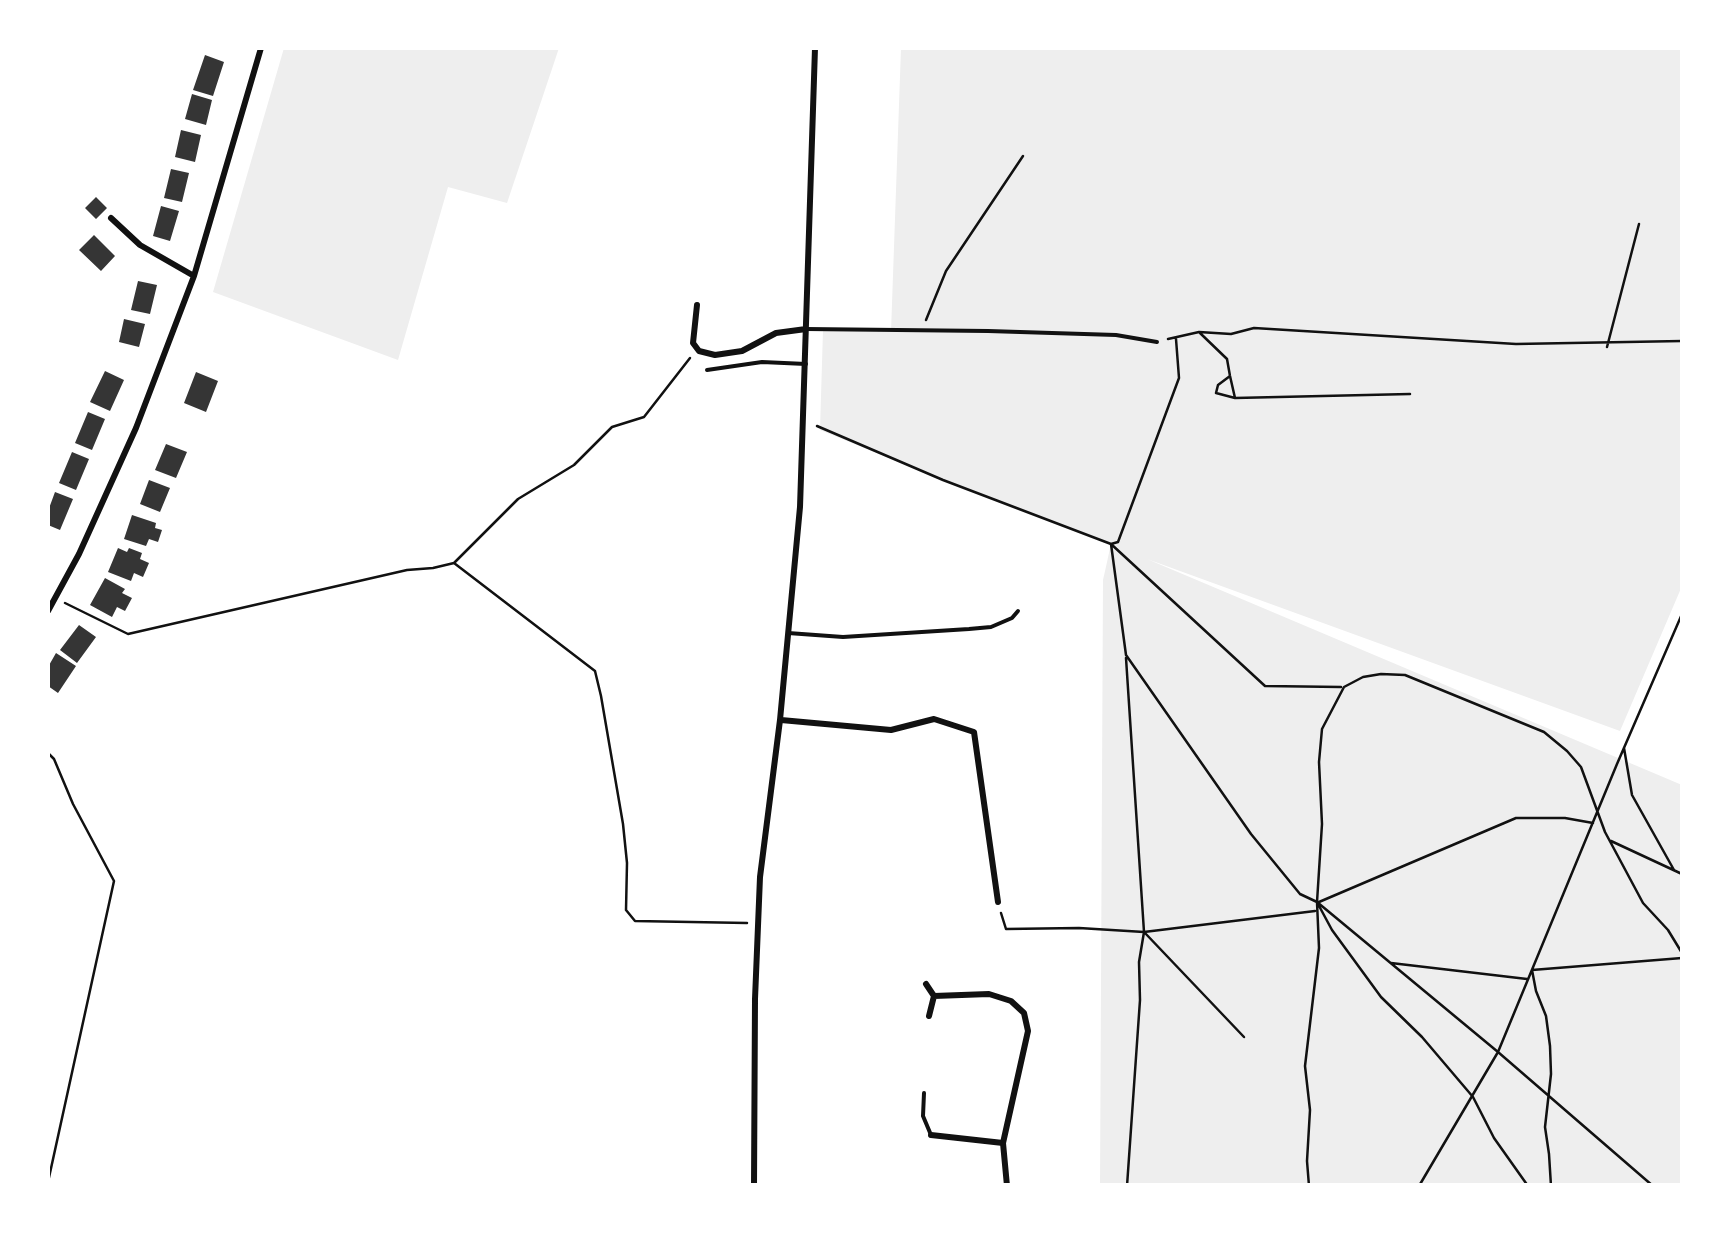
<!DOCTYPE html>
<style>
body{margin:0}
#map{position:relative;width:1730px;height:1233px;overflow:hidden;background:#fff;font-family:Signika,sans-serif}
canvas{display:block}
.frame{position:absolute;inset:0;border:50px solid #fff;pointer-events:none}
</style>
<div id="map">
<canvas width="1730" height="1233"></canvas>
<div class="frame"></div>
</div>
<script>
const ctx = document.querySelector('canvas').getContext('2d');
ctx.lineJoin = 'round';
function fill(path, color) { ctx.fillStyle = color; ctx.fill(path, 'evenodd'); }
const poly = rows => new Path2D(rows.map(r => 'M' + r).join(''));
function trace(path, color, width, dash) { ctx.strokeStyle = color; ctx.lineWidth = width; ctx.lineCap = dash ? 'butt' : 'round'; ctx.setLineDash(dash || []); ctx.stroke(path); }
const green = poly([
 [284,48,559,48,507,203,448,187,398,360,213,292],
 [901,48,1682,48,1682,586,1620,731,1147,559,1682,785,1682,1185,1100,1185,1103,580,1111,544,938,478,820,430,823,330,891,332]
]);
const building = poly([
 [205,55,224,62,213,96,193,90],
 [192,94,212,100,206,125,185,119],
 [181,130,201,135,195,162,175,157],
 [171,169,189,173,182,202,164,198],
 [96,197,107,208,96,219,85,208],
 [161,206,179,211,170,241,153,236],
 [94,235,115,256,101,271,79,250],
 [138,281,157,285,150,314,131,310],
 [124,319,145,324,139,347,119,342],
 [105,371,124,380,110,411,90,402],
 [196,372,218,381,206,412,184,403],
 [88,412,105,419,92,450,75,443],
 [166,444,187,452,176,478,155,470],
 [72,452,89,459,76,490,59,483],
 [149,480,170,488,160,512,140,504],
 [55,492,73,499,60,530,48,525,48,511],
 [132,515,156,523,155,528,162,530,158,542,149,539,146,546,124,539],
 [118,548,127,552,129,548,142,553,140,559,149,563,143,577,134,573,131,581,108,572],
 [105,578,125,589,122,593,132,598,125,611,117,607,112,617,90,605],
 [79,625,96,637,77,663,60,650],
 [56,653,76,666,58,693,48,686,48,667]
]);
const path = poly([
 [926,320,946,271,1023,156],
 [1200,333,1227,359,1230,376,1235,398,1216,393,1218,385,1230,376],
 [1168,339,1199,332,1231,334,1254,328,1516,344,1682,341],
 [1176,339,1179,378,1118,542,1111,544,1265,686,1341,687],
 [1607,347,1639,224],
 [1235,398,1410,394],
 [817,426,943,480,1111,544,1126,655,1251,834,1300,894,1317,902,1498,1052,1653,1186],
 [454,563,595,671,601,696,623,824,627,863,626,910,635,921,747,923],
 [65,603,128,634,407,570,433,568,454,563,518,499,574,465,612,427,644,417,690,358],
 [1126,658,1144,932,1139,962,1140,1000,1127,1186],
 [1624,748,1632,795,1674,870],
 [48,753,54,759,73,804,114,881,48,1182],
 [1611,841,1682,874],
 [1319,902,1516,818,1565,818,1593,823],
 [1318,904,1332,930,1381,997,1422,1037,1473,1097,1494,1138,1528,1186],
 [1001,913,1006,929,1079,928,1144,932,1315,911],
 [1145,933,1244,1037],
 [1391,963,1527,979],
 [1309,1186,1307,1161,1310,1110,1305,1066,1319,948,1317,902,1322,824,1319,762,1322,729,1344,687,1363,677,1381,674,1405,675,1544,732,1567,751,1581,767,1605,832,1643,903,1668,930,1682,953],
 [1419,1186,1498,1052,1617,764,1682,614],
 [1551,1186,1549,1154,1545,1127,1551,1074,1550,1046,1546,1016,1536,991,1532,970,1682,958]
]);
const service = poly([
 [806,329,988,331,1116,335,1157,342],
 [707,370,762,362,806,364],
 [788,633,843,637,969,629,991,627,1012,618,1018,611],
 [924,1093,923,1116,931,1135]
]);
const minor = poly([
 [111,218,140,245,194,276],
 [697,305,693,343,699,351,715,355,742,351,776,333,806,329],
 [48,611,79,554,136,428,194,276,261,48],
 [781,720,891,730,934,719,974,732,998,902],
 [926,984,934,996,929,1016],
 [934,996,989,994,1011,1001,1024,1013,1028,1031,1003,1143,1007,1186],
 [931,1135,1003,1143],
 [754,1186,755,999,760,877,780,720,800,507,815,48]
]);
fill(green, '#eee');
fill(building, '#353535');
trace(path, '#111', 2.5);
trace(service, '#111', 4);
trace(minor, '#111', 6);
</script>
